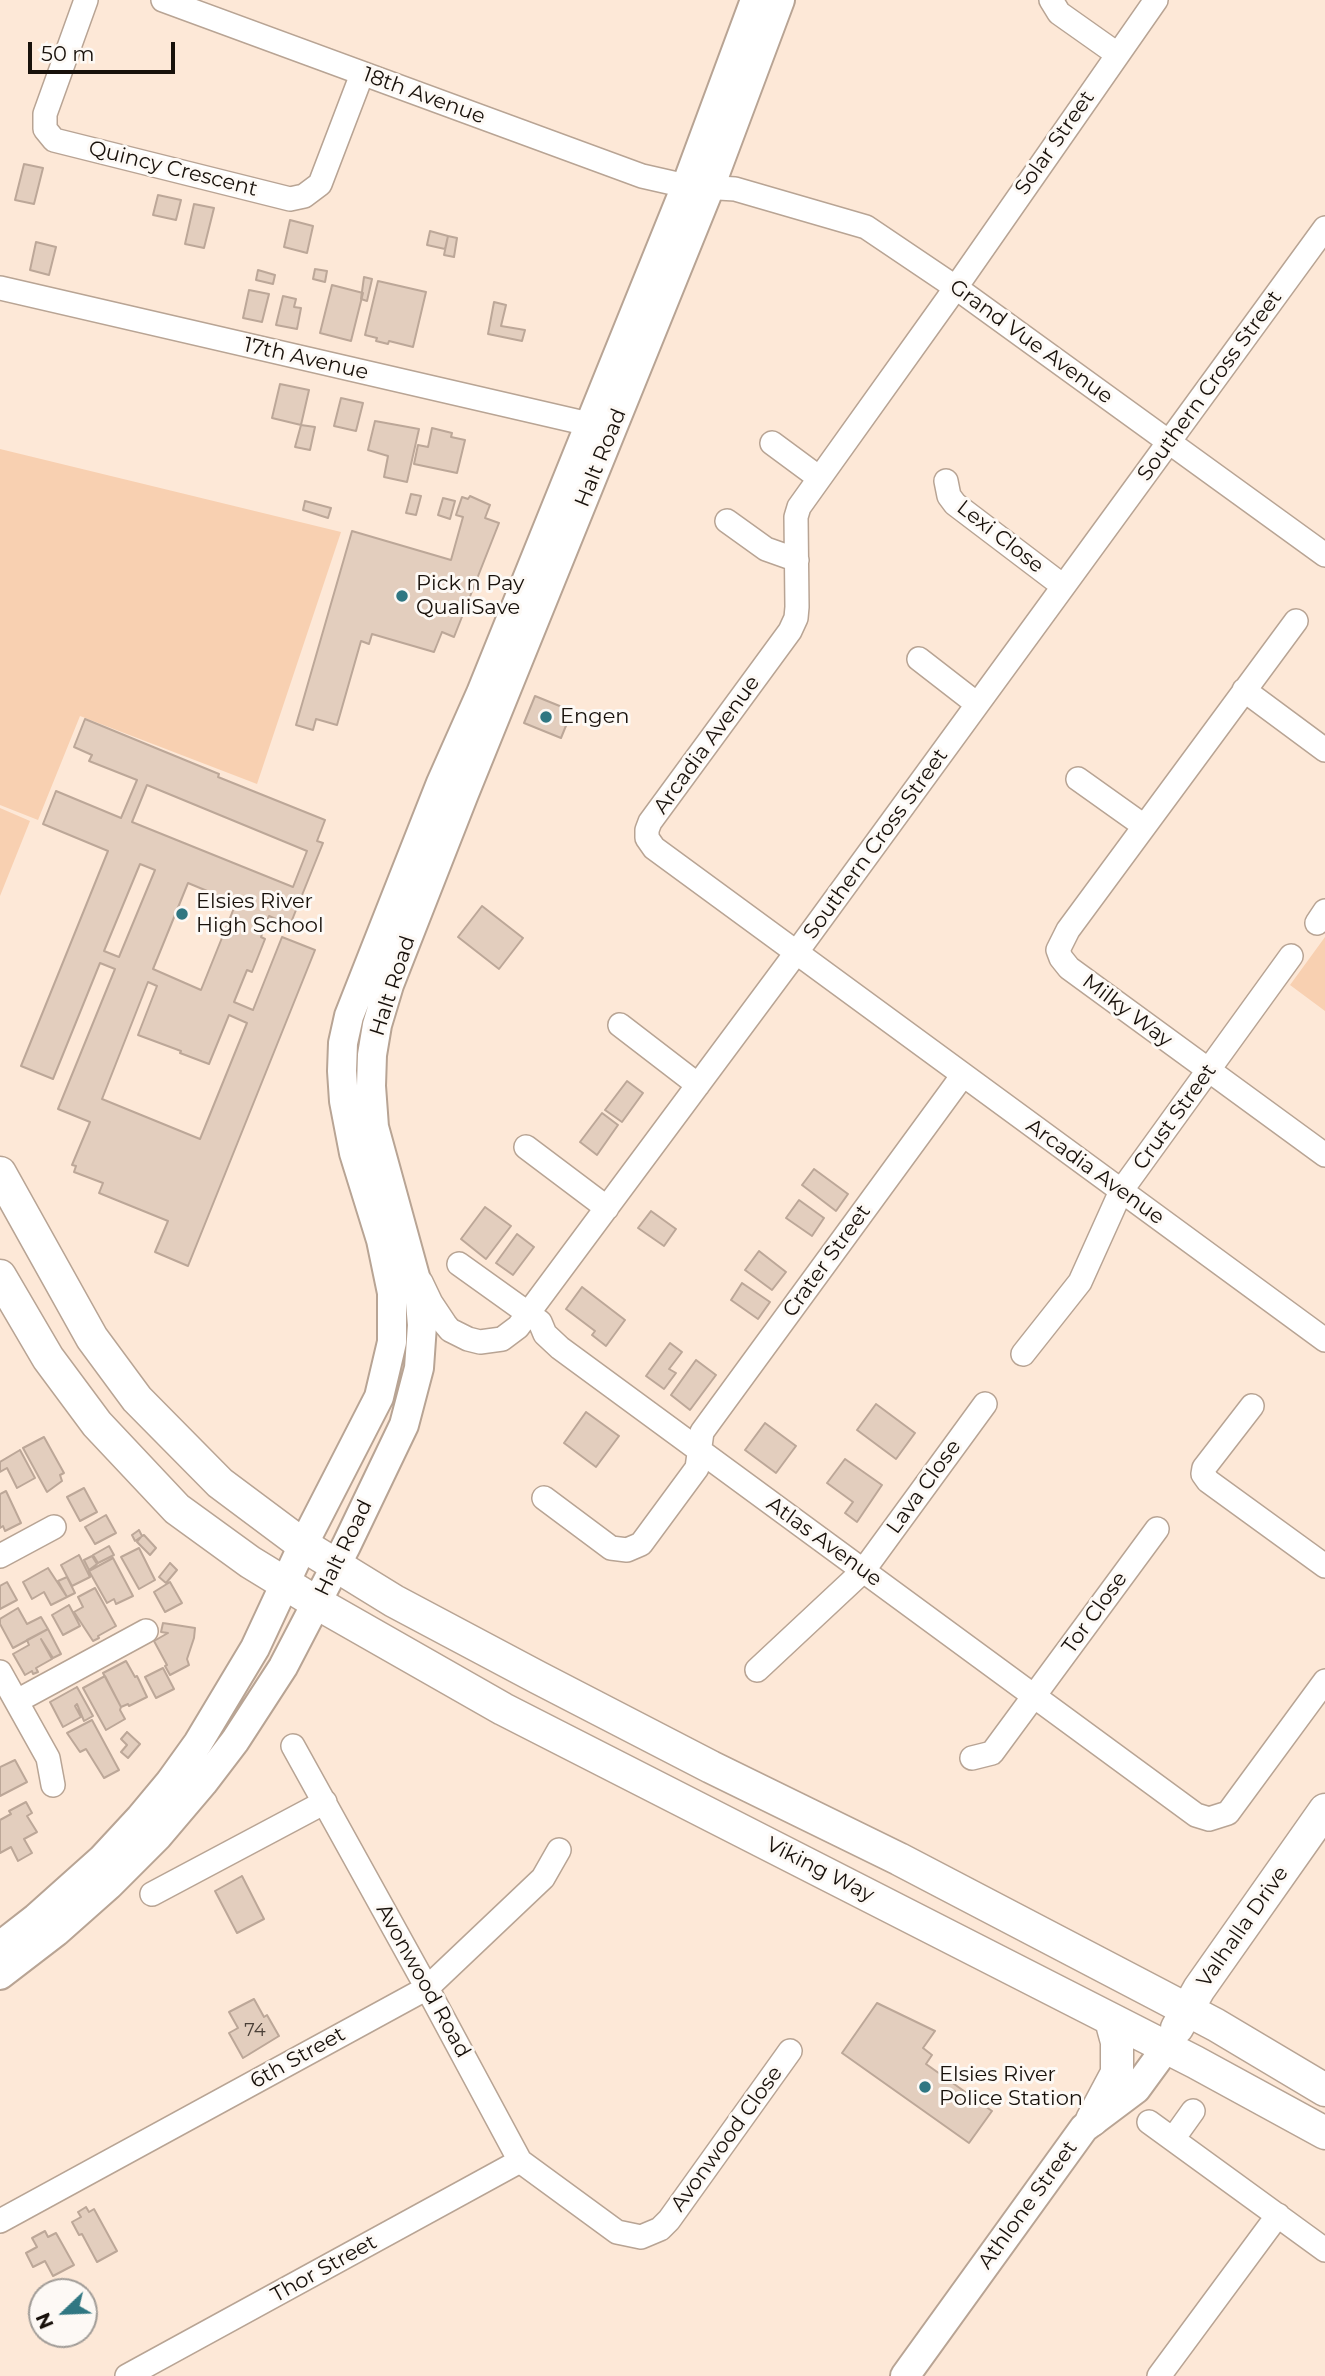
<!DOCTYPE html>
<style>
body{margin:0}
#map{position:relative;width:1325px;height:2376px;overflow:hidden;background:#fde8d7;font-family:Montserrat,sans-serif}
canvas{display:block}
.north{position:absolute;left:28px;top:2278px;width:70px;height:70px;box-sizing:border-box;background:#fdf9f5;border:2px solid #a19c97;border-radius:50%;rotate:247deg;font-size:19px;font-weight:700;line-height:28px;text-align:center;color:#18110b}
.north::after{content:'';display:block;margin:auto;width:24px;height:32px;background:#307782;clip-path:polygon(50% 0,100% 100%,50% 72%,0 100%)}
.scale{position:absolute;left:28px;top:42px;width:147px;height:32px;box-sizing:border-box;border:4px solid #18110b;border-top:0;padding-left:9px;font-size:21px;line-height:24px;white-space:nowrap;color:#18110b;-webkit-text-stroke:5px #fdf9f5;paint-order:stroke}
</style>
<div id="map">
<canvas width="1325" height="2376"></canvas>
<div class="north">N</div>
<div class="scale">50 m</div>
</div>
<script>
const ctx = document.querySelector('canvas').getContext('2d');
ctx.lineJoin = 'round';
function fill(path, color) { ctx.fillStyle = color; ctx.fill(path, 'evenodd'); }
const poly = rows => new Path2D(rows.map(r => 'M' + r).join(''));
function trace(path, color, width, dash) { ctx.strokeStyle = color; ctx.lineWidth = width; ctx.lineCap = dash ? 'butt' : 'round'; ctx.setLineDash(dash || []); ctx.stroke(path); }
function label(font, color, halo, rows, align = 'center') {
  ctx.font = font + ' Montserrat,sans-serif'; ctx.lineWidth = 6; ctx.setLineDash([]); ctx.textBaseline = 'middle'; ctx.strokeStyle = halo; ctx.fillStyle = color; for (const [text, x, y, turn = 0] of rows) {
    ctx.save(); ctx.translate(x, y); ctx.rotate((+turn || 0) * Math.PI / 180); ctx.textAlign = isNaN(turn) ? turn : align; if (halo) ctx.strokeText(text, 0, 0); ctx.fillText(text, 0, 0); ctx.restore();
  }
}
const green = poly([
 [0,449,341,532,257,784,80,716,38,820,0,805],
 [0,808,30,821,0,896],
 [1325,937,1325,1011,1290,985]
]);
const building = poly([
 [24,164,43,168,34,204,15,200,24,164],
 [158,195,181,200,176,220,153,215,158,195],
 [194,204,214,208,204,248,185,244,194,204],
 [290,220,313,226,307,253,284,247,290,220],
 [430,231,448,236,445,249,427,245,430,231],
 [448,236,457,238,454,257,444,255,448,236],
 [36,242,56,247,49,275,30,270,36,242],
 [315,269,327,271,325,282,313,279,315,269],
 [258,270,275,275,273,284,256,280,258,270],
 [364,277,372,279,367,301,361,299,364,277],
 [378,281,426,292,413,347,389,341,388,344,376,341,377,338,365,335,378,281],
 [332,285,363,293,351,341,320,333,332,285],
 [249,290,269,294,262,322,243,318,249,290],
 [283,296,296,299,294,307,301,308,297,329,276,325,283,296],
 [494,302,506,305,501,326,525,330,522,341,488,334,494,302],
 [280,384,309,390,301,425,272,418,280,384],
 [341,398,363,403,356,431,334,426,341,398],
 [375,421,419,429,407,482,384,477,388,456,368,450,375,421],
 [301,425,315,427,310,450,295,447,301,425],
 [432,428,452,433,451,437,465,440,457,473,414,464,418,445,428,447,432,428],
 [411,494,421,496,416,515,406,513,411,494],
 [470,496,490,505,485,518,499,523,454,637,442,632,434,652,372,634,369,644,361,641,337,725,316,719,313,730,296,725,352,531,451,560,463,517,456,515,462,497,468,499,470,496],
 [443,498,455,501,450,519,438,515,443,498],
 [305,501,331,508,328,518,303,510,305,501],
 [535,696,572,711,561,738,524,723,535,696],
 [85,719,219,774,218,777,325,820,317,841,323,843,290,925,269,916,261,937,265,939,252,972,247,970,234,1002,253,1010,282,937,315,950,188,1266,155,1252,168,1221,99,1193,103,1183,74,1172,76,1166,72,1165,90,1122,58,1109,115,969,100,963,53,1079,21,1066,108,851,43,824,56,791,121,818,137,780,89,761,92,755,74,747,85,719],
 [147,785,307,851,293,887,132,822,147,785],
 [140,864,155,870,119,957,104,951,140,864],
 [188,883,236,903,201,990,153,969,188,883],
 [148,982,157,986,138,1035,181,1051,180,1053,209,1064,229,1015,247,1023,200,1139,102,1099,148,982],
 [482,906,523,938,499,969,458,937,482,906],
 [627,1081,643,1093,622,1122,605,1110,627,1081],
 [602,1113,618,1125,597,1155,580,1142,602,1113],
 [814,1169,848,1194,836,1211,802,1185,814,1169],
 [799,1200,824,1218,812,1236,786,1218,799,1200],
 [485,1207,511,1226,486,1259,461,1239,485,1207],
 [651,1211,676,1229,664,1246,638,1228,651,1211],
 [517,1234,534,1247,513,1275,496,1263,517,1234],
 [759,1251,786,1272,772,1290,745,1270,759,1251],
 [742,1283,770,1302,758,1319,731,1300,742,1283],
 [582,1287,625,1320,606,1346,592,1335,595,1331,566,1309,582,1287],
 [670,1343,682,1352,669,1369,676,1373,664,1389,646,1376,670,1343],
 [696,1360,716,1375,690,1410,671,1395,696,1360],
 [876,1404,915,1433,896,1459,857,1430,876,1404],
 [586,1412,619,1436,596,1467,564,1443,586,1412],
 [765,1423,796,1446,776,1473,745,1450,765,1423],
 [44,1437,64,1473,60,1475,62,1481,47,1492,23,1448,44,1437],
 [20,1450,35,1478,17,1488,7,1468,0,1472,0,1462,20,1450],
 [845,1459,882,1485,857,1522,845,1513,853,1502,827,1483,845,1459],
 [84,1488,97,1512,80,1521,67,1497,84,1488],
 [6,1491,21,1523,5,1531,3,1526,0,1528,0,1494,6,1491],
 [106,1515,116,1533,95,1544,85,1527,106,1515],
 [139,1530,142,1536,144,1535,156,1548,150,1555,137,1542,141,1537,135,1541,132,1535,139,1530],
 [109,1546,114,1555,98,1563,93,1555,109,1546],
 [139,1548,155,1580,139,1589,121,1557,139,1548],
 [79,1555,90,1577,72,1586,61,1565,79,1555],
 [92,1556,97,1564,89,1570,84,1560,92,1556],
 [113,1558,133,1596,116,1604,114,1599,107,1603,89,1571,113,1558],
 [170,1563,177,1570,166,1583,159,1577,170,1563],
 [48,1568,67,1597,51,1605,44,1592,32,1599,23,1582,48,1568],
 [67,1577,75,1593,67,1597,58,1581,67,1577],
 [7,1582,17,1600,0,1609,0,1586,7,1582],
 [170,1582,182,1603,165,1612,154,1592,170,1582],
 [95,1588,116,1626,98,1636,99,1638,93,1641,74,1612,83,1607,78,1597,95,1588],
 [69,1605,80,1626,63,1635,52,1615,69,1605],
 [18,1608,27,1624,41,1617,48,1629,13,1648,0,1624,0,1619,18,1608],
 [163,1623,195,1628,194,1638,187,1659,189,1665,170,1675,165,1666,167,1665,154,1641,168,1633,161,1632,163,1623],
 [48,1629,61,1654,53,1658,41,1639,52,1659,36,1668,38,1672,33,1674,32,1671,25,1675,13,1654,29,1645,27,1640,48,1629],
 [126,1661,135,1677,137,1676,147,1697,129,1706,128,1704,121,1707,103,1673,126,1661],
 [163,1668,174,1689,156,1698,145,1677,163,1668],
 [105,1676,121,1707,120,1710,125,1719,106,1730,83,1688,105,1676],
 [77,1687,93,1716,84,1721,77,1704,75,1706,81,1717,63,1727,50,1702,77,1687],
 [92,1720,119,1770,104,1778,86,1749,80,1752,67,1733,92,1720],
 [127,1732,140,1744,128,1758,121,1752,127,1745,121,1739,127,1732],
 [15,1760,27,1782,0,1796,0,1767,15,1760],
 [26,1802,32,1813,27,1816,37,1832,24,1839,32,1853,18,1861,11,1847,0,1853,0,1820,11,1814,9,1811,26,1802],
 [242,1876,264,1919,237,1933,215,1891,242,1876],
 [254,1999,264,2017,267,2015,279,2036,243,2058,229,2033,238,2028,229,2012,254,1999],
 [877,2003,935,2031,923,2048,932,2055,926,2064,992,2111,969,2143,842,2053,877,2003],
 [86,2207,89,2212,94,2209,117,2251,97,2262,82,2234,79,2235,72,2222,81,2217,78,2212,86,2207],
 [45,2231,48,2237,56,2233,74,2265,53,2276,45,2261,33,2267,26,2253,37,2247,32,2238,45,2231]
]);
const minor = poly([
 [86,0,45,114,45,129,54,140,290,199,304,196,320,184,362,74],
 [163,0,642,176,686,186,735,189,866,227,955,287,1325,555],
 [1051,0,1059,13,1117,54],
 [1156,0,947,300,799,507,796,517,797,607,796,618,790,631,650,822,647,830,647,838,654,848,1325,1340],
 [0,288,606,428],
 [772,443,818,477],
 [946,481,949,496,955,504,1063,586],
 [727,521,766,549,797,560],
 [1296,621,1068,930,1058,950,1061,958,1069,968,1325,1155],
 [919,659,977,704],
 [1244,690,1325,750],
 [1078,779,1144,826],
 [1317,923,1325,911],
 [620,1025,698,1085],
 [526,1147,607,1208],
 [459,1264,540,1322,545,1334,560,1348,1196,1815,1209,1819,1228,1813,1325,1681],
 [421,1282,431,1303,445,1324,450,1330,468,1339,480,1342,502,1339,518,1327,796,953,1325,228],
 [1023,1354,1080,1282,1121,1191,1291,956],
 [1252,1406,1204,1468,1203,1474,1208,1481,1325,1566],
 [544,1498,611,1548,627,1550,641,1544,697,1468,702,1432,963,1075],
 [0,1556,54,1527],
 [757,1670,863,1571,985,1404],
 [0,1672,48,1758,53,1785],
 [17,1701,146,1631],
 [293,1746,427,1988,520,2161,617,2232,641,2237,660,2229,669,2220,790,2051],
 [972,1758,992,1753,1157,1529],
 [152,1894,325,1802],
 [1149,2122,1325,2250],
 [1173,2139,1193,2111],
 [0,2221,427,1988,543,1878,559,1850],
 [127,2376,520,2161],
 [1159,2376,1278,2215]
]);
const tertiary = poly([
 [0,1946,36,1918,102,1859,140,1818,170,1782,198,1743,255,1648,303,1545,379,1397,392,1342,392,1293,381,1240,354,1153,344,1101,342,1071,343,1043,349,1016,441,783,481,693,686,186,755,0],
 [0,1975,56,1932,109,1885,158,1836,203,1783,235,1741,283,1667,346,1546,404,1425,419,1368,422,1325,419,1291,374,1127,371,1086,372,1055,377,1025,389,985,464,794,710,187,780,0],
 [905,2376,1084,2128,1136,2089,1166,2048]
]);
const secondary = poly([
 [0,1173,92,1338,137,1399,220,1483,303,1545,394,1601,537,1677,711,1767,899,1859,1159,1995,1216,2025,1325,2090],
 [0,1276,48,1358,97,1424,177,1509,250,1562,317,1603,503,1709,1195,2062,1325,2133],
 [1177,2028,1199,1989,1325,1810],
 [1092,2120,1117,2073,1117,2042,1111,2020]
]);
const markers = [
 [402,596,7,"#307782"],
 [546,717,7,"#307782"],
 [182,914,7,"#307782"],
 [925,2087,7,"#307782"]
];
const numberNames = [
 ["74",255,2031]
];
const streetNames = [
 ["18th Avenue",424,96,20],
 ["Solar Street",1055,143,-55],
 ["Quincy Crescent",173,169,14],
 ["Grand Vue Avenue",1031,342,36],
 ["17th Avenue",306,359,13],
 ["Southern Cross Street",1210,386,-54],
 ["Halt Road",601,458,-68],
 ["Lexi Close",1000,537,38],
 ["Arcadia Avenue",707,745,-54],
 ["Southern Cross Street",876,844,-54],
 ["Halt Road",393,986,-72],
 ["Milky Way",1127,1011,37],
 ["Crust Street",1175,1117,-54],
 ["Arcadia Avenue",1095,1172,36],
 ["Crater Street",827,1261,-54],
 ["Lava Close",924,1487,-54],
 ["Atlas Avenue",824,1542,36],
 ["Halt Road",344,1548,-64],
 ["Tor Close",1095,1613,-54],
 ["Viking Way",820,1870,27],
 ["Valhalla Drive",1243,1927,-55],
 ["Avonwood Road",423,1981,61],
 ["6th Street",298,2058,-29],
 ["Avonwood Close",727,2139,-54],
 ["Athlone Street",1028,2205,-54],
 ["Thor Street",324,2269,-29]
];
const poiNames = [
 ["Pick n Pay",416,584],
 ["QualiSave",416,608],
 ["Engen",560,717],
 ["Elsies River",196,902],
 ["High School",196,926],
 ["Elsies River",939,2075],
 ["Police Station",939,2099]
];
fill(green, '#f8d0b1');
fill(building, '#e3cebe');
trace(building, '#bca798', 2);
trace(minor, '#b8a494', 26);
trace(tertiary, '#b8a494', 32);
trace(secondary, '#b8a494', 35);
trace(minor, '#fff', 23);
trace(tertiary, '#fff', 28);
trace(secondary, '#fff', 32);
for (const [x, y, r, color] of markers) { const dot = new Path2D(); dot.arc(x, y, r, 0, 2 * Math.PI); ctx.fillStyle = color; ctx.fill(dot); trace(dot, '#fdf9f5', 2.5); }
label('18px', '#4b4038', null, numberNames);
label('21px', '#18110b', '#fdf9f5', streetNames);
label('21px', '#18110b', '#fdf9f5', poiNames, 'left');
</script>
